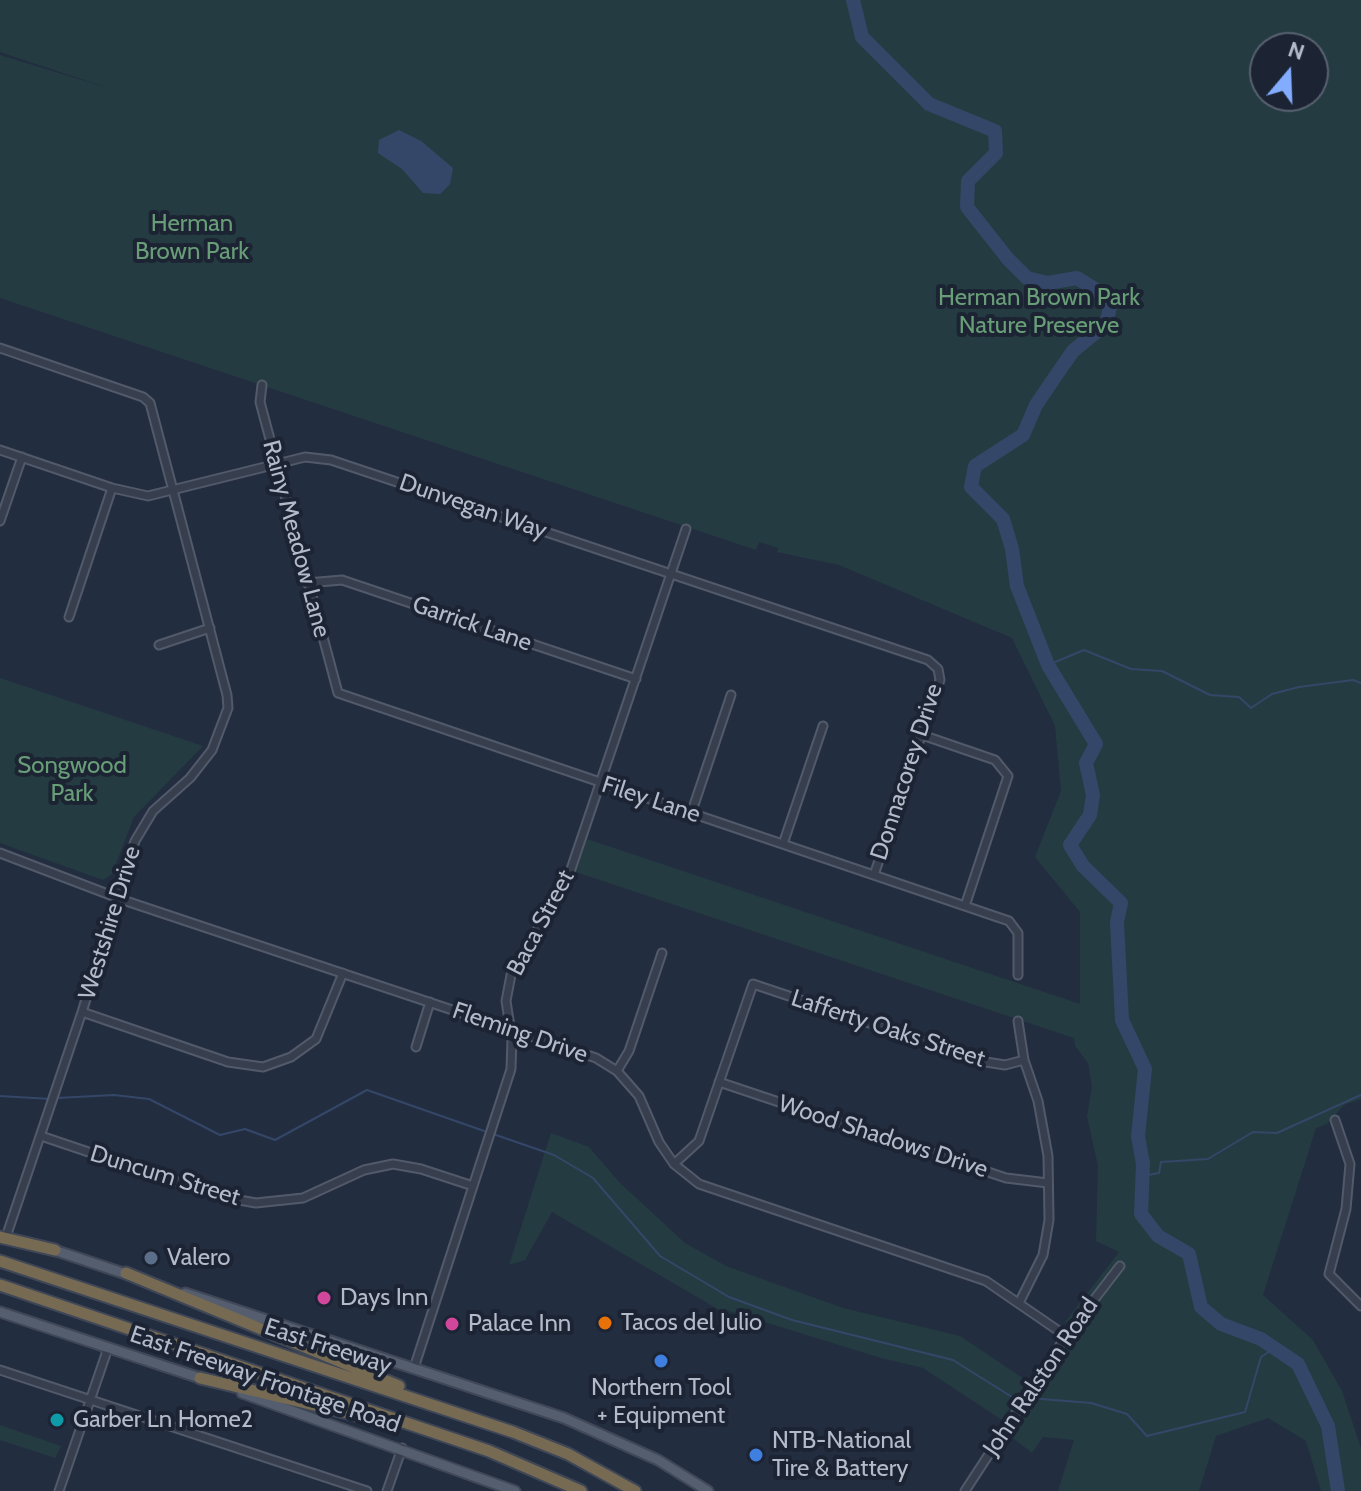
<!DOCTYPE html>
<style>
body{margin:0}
#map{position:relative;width:1361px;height:1491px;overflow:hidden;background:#222d40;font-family:Cabin,sans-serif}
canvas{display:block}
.north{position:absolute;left:1249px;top:32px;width:80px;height:80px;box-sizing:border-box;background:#1c2434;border:2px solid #586070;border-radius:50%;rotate:19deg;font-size:22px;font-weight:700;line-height:32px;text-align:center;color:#b3baca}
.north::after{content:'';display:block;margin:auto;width:28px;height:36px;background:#83acff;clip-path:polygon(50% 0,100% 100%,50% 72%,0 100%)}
</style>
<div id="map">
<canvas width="1361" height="1491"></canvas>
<div class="north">N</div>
</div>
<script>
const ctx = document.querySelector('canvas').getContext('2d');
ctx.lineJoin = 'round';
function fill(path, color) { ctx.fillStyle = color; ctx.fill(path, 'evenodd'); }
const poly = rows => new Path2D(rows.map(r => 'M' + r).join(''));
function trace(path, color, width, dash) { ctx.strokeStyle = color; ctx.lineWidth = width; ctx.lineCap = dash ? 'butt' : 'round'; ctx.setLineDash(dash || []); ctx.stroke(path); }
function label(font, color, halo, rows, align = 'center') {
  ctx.font = font + ' Cabin,sans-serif'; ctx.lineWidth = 8; ctx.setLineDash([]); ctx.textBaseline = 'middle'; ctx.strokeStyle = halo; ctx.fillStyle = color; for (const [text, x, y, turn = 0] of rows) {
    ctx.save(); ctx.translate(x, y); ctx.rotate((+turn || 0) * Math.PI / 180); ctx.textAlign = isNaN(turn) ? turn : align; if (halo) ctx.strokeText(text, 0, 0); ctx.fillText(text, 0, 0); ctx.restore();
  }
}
const green = poly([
 [0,0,1361,0,1361,1099,1344,1105,1327,1124,1316,1128,1263,1295,1313,1340,1342,1391,1361,1448,1361,1491,1321,1491,1306,1441,1268,1418,1216,1436,1199,1491,1058,1491,1074,1440,1043,1437,1032,1453,1009,1435,1078,1330,1065,1322,1119,1252,1096,1241,1098,1166,1087,1117,1092,1087,1088,1063,1075,1046,1074,1038,576,872,587,839,1080,1004,1080,912,1035,857,1061,791,1055,726,1012,638,839,565,777,552,778,548,759,542,756,550,0,298,0,55,111,89,0,52],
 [1265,48,1313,48,1313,96,1265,96],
 [0,678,203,746,134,817,112,874,103,880,0,843],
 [551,1133,589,1147,620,1183,685,1243,726,1266,843,1308,960,1336,1027,1381,1002,1420,923,1368,881,1358,729,1311,726,1314,552,1212,525,1260,509,1265],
 [0,1425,61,1446,55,1458,0,1440]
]);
const water = poly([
 [399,130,421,141,453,168,450,184,440,194,423,193,402,169,378,153,379,140]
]);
const stream = poly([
 [1048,665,1084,650,1131,669,1162,671,1210,695,1239,697,1251,708,1272,694,1299,687,1353,680,1361,683],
 [0,1096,51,1099],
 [57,1098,114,1095,149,1099,220,1135,245,1129,275,1140,367,1090,487,1132],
 [493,1134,554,1155,593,1178,660,1256,729,1297,792,1320,953,1360,1012,1397,1022,1398],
 [1143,1176,1159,1173,1161,1162,1208,1159,1253,1132,1277,1133,1361,1095],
 [1029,1398,1091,1403,1127,1414,1147,1436,1245,1412,1261,1357,1275,1348]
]);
const river = poly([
 [853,0,862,37,929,104,995,131,996,153,968,181,967,207,1008,259,1027,278,1048,283,1077,278,1098,291,1110,307,1106,324,1073,351,1057,374,1036,405,1023,435,975,466,971,487,1003,519,1012,549,1017,586,1048,665,1096,744,1086,763,1093,795,1090,815,1070,845,1083,866,1121,903,1117,922,1122,1020,1145,1069,1138,1136,1143,1164,1141,1214,1158,1236,1189,1254,1201,1307,1221,1324,1261,1339,1298,1364,1328,1426,1338,1491]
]);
const minor = poly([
 [0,348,143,397,150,403,227,695,228,708,212,750,190,778,153,811,135,841,82,1012,7,1234],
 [262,385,260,402,338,693,1009,921,1018,933,1018,975],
 [0,450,112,488,148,496,305,457,331,460,928,660,938,669,940,680,874,875],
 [0,521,22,457],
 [307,583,342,580,636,679],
 [69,617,112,488],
 [159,645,210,628],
 [922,735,995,760,1008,776,965,906],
 [691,814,731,695],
 [783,844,823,726],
 [0,853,126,901,596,1058,617,1071,639,1096,659,1142,674,1164,699,1184,986,1281,1066,1336],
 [82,1012,228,1062,263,1067,291,1057,316,1039,343,973],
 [1018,1021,1024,1060,1038,1101,1048,1156,1049,1220,1043,1255,1019,1303],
 [416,1047,430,1002],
 [617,1071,629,1051,662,953],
 [719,1082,1006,1178,1048,1183],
 [1335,1120,1350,1164,1346,1209,1329,1274,1361,1306],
 [41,1136,222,1197,256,1203,303,1198,364,1170,393,1164,421,1169,473,1186],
 [674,1164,699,1141,753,984,986,1062,1005,1065,1024,1060],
 [414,1368,511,1069,512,1039,506,1001,511,975,569,875,686,529],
 [0,1370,367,1491],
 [59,1491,108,1348],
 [387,1491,402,1448],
 [965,1491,1066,1336,1120,1266]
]);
const major = poly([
 [48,1248,129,1275],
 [185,1293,564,1418,658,1460,708,1491],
 [0,1312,206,1380],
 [242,1393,515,1491]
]);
const highway = poly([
 [0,1237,55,1250],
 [0,1261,513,1432,568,1454,635,1491],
 [126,1273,399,1386],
 [0,1285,489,1451,581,1491],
 [200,1378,390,1423]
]);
const markers = [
 [151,1258,8,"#5c6f8a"],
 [324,1298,8,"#d1479c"],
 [605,1323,8,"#e8710a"],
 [452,1324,8,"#d1479c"],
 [661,1361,8,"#3f7fe0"],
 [57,1420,8,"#0f9aa8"],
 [756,1455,8,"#3f7fe0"]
];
const parkNames = [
 ["Herman",192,224],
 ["Brown Park",192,252],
 ["Herman Brown Park",1039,298],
 ["Nature Preserve",1039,326],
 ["Songwood",72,766],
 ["Park",72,794]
];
const streetNames = [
 ["Dunvegan Way",473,507,19],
 ["Rainy Meadow Lane",296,539,75],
 ["Garrick Lane",472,624,19],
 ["Donnacorey Drive",907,772,-72],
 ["Filey Lane",651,800,18],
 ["Westshire Drive",110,923,-73],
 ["Baca Street",541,923,-62],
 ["Lafferty Oaks Street",888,1029,18],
 ["Fleming Drive",520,1033,19],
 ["Wood Shadows Drive",883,1137,18],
 ["Duncum Street",165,1176,17],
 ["East Freeway",328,1347,18],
 ["John Ralston Road",1041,1377,-56],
 ["East Freeway Frontage Road",265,1380,19]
];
const poiNames = [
 ["Valero",167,1258],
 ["Days Inn",340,1298],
 ["Tacos del Julio",621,1323],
 ["Palace Inn",468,1324],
 ["Northern Tool",661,1388,"center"],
 ["+ Equipment",661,1416,"center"],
 ["Garber Ln Home2",73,1420],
 ["NTB-National",772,1441],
 ["Tire & Battery",772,1469]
];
fill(green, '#243c41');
fill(water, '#354768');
trace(stream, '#354768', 2);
trace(river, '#354768', 14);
trace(minor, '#525a6a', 11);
trace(major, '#404858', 13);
trace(highway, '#3f4757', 15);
trace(minor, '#373f4f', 7);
trace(major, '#545e6f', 9);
trace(highway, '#766a53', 11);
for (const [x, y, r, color] of markers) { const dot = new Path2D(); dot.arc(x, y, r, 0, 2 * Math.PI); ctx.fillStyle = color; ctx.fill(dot); trace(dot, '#1c2434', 3); }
label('24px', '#689d77', '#1c2434', parkNames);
label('24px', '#b3baca', '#1c2434', streetNames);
label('24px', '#b3baca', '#1c2434', poiNames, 'left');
</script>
